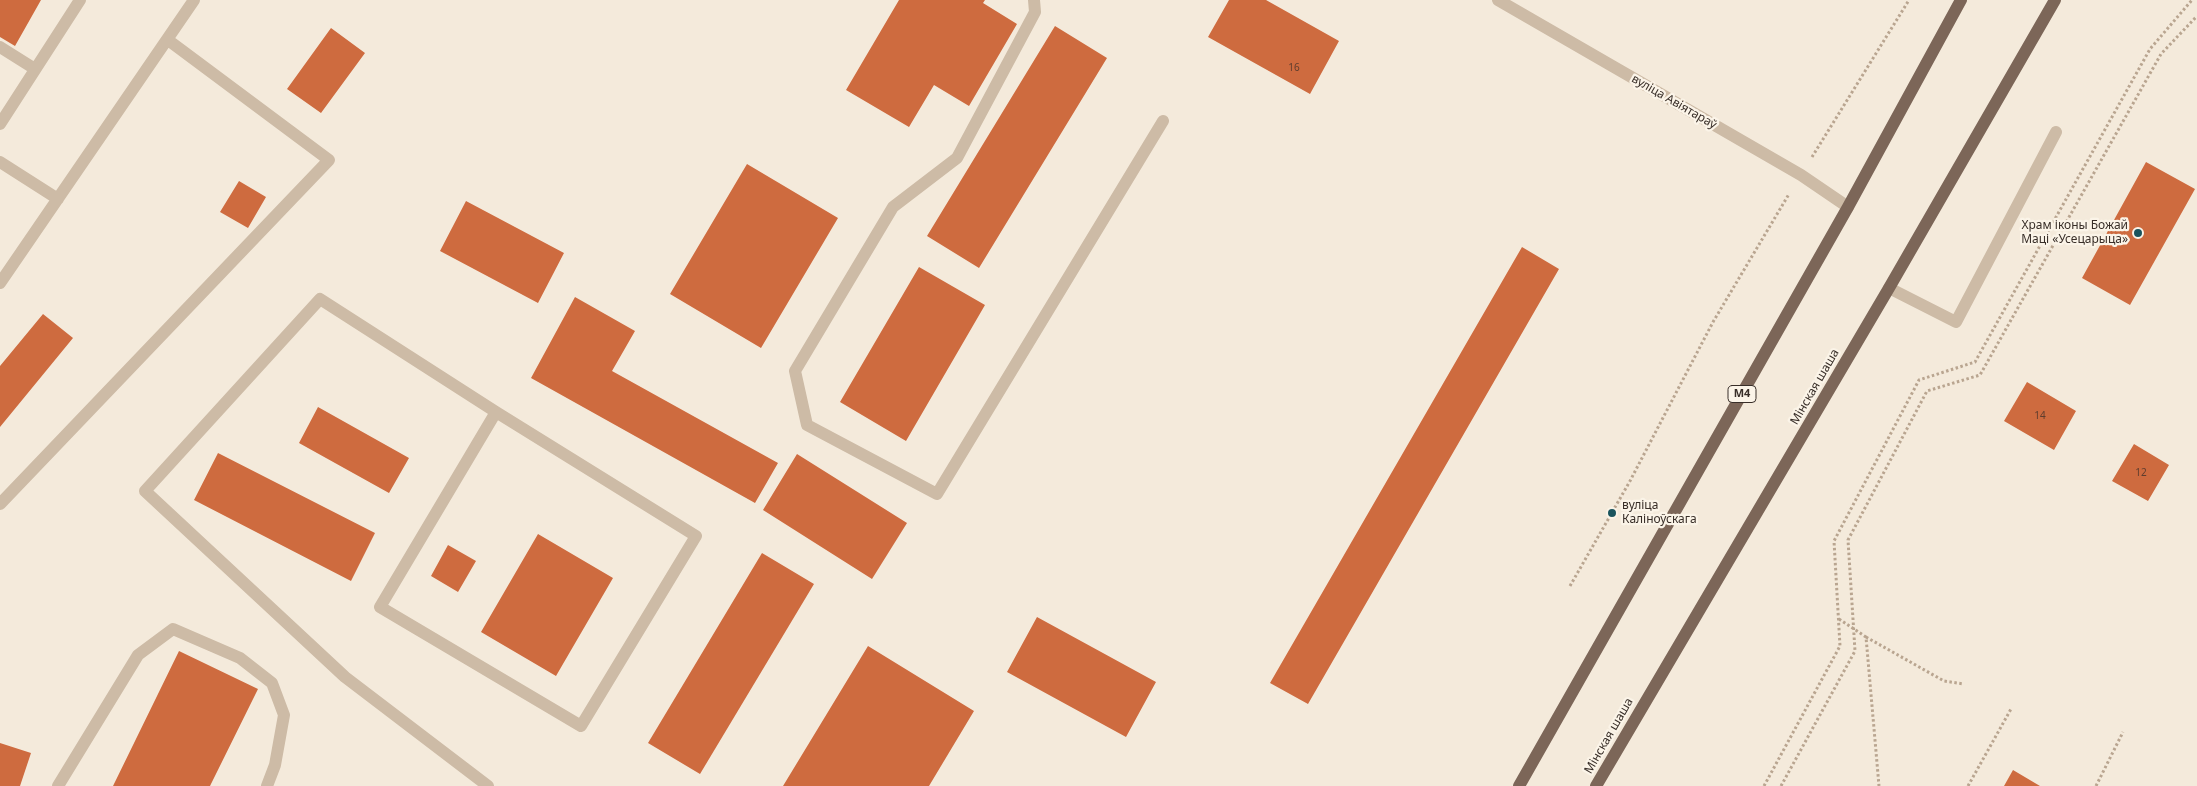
<!DOCTYPE html>
<meta charset="utf-8">
<style>
body{margin:0}
canvas{display:block;background:#f4eadb}
</style>
<canvas width="2197" height="786"></canvas>
<script>
const ctx = document.querySelector('canvas').getContext('2d');
ctx.lineJoin = 'round';
function fill(path, color) { ctx.fillStyle = color; ctx.fill(path, 'evenodd'); }
const poly = rows => new Path2D(rows.map(r => 'M' + r).join(''));
function trace(path, color, width, dash) { ctx.strokeStyle = color; ctx.lineWidth = width; ctx.lineCap = dash ? 'butt' : 'round'; ctx.setLineDash(dash || []); ctx.stroke(path); }
function label(font, color, halo, rows, align = 'center') {
  ctx.font = font + ' "Noto Sans",sans-serif'; ctx.lineWidth = 4.5; ctx.setLineDash([]); ctx.textBaseline = 'middle'; ctx.strokeStyle = halo; ctx.fillStyle = color; for (const [text, x, y, turn = 0] of rows) {
    ctx.save(); ctx.translate(x, y); ctx.rotate((+turn || 0) * Math.PI / 180); ctx.textAlign = isNaN(turn) ? turn : align; if (halo) ctx.strokeText(text, 0, 0); ctx.fillText(text, 0, 0); ctx.restore();
  }
}
const building = poly([
 [0,0,41,0,15,46,0,37],
 [899,0,985,0,983,3,1017,24,969,106,934,85,909,127,846,90],
 [1229,0,1266,0,1339,41,1310,94,1208,37],
 [1055,26,1107,58,979,268,927,236],
 [331,28,365,53,321,113,287,89],
 [2146,162,2195,189,2130,305,2082,278],
 [747,164,838,218,761,348,670,294],
 [239,181,266,197,248,228,220,212],
 [466,201,564,253,538,303,440,251],
 [1522,247,1559,269,1308,704,1270,683],
 [919,267,985,305,906,441,840,402],
 [575,297,635,331,612,371,778,463,755,503,531,378],
 [43,314,73,338,0,427,0,366],
 [2027,382,2076,411,2054,450,2004,421],
 [318,407,409,458,389,493,299,443],
 [2134,444,2169,465,2148,501,2112,481],
 [218,453,375,533,351,581,194,500],
 [797,454,907,523,872,579,763,510],
 [538,534,613,578,556,676,481,632],
 [448,545,476,561,458,592,431,576],
 [762,553,814,584,700,774,648,743],
 [1037,617,1156,682,1126,737,1007,672],
 [868,646,974,711,929,786,783,786],
 [179,651,258,689,210,786,113,786],
 [0,743,31,753,20,786,0,786],
 [2013,770,2040,786,2004,786]
]);
const path = poly([
 [1812,157,1909,0],
 [1570,586,1630,481,1713,322,1789,194],
 [1839,619,1866,637,1879,786],
 [1866,637,1944,681,1964,684],
 [1764,786,1840,646,1834,541,1919,380,1975,362,2150,49,2192,0],
 [1781,786,1855,651,1848,540,1927,391,1980,375,2161,54,2197,16],
 [1968,786,2011,709],
 [2096,786,2123,732]
]);
const minor = poly([
 [1034,0,1035,12,957,158,893,207,795,371,807,425,937,494,1163,121],
 [1498,0,1801,175,1848,207],
 [0,47,35,69],
 [0,124,80,0],
 [0,162,58,199],
 [0,283,194,0],
 [1889,288,1956,322,2056,132],
 [0,504,329,160,168,40],
 [58,786,138,655,173,629,240,658,272,683,284,715,275,765,267,786],
 [488,786,345,677,145,491,320,299,496,412,696,536,581,726,380,607,496,412]
]);
const major = poly([
 [1519,786,1848,207,1961,0],
 [1596,786,1889,288,2055,0]
]);
const markers = [
 [2138,233,5,"#1a545d"],
 [1612,513,5,"#1a545d"]
];
const numberNames = [
 ["16",1294,68],
 ["14",2040,416],
 ["12",2141,473]
];
const shields = [
 [1742,394,28]
];
const shieldNames = [
 ["М4",1742,394]
];
const streetNames = [
 ["вуліца Авіятараў",1674,102,30],
 ["Мінская шаша",1815,387,-60],
 ["Мінская шаша",1609,736,-60]
];
const poiNames = [
 ["Храм іконы Божай",2128,226],
 ["Маці «Усецарыца»",2128,240],
 ["вуліца",1622,506,"left"],
 ["Каліноўскага",1622,520,"left"]
];
fill(building, '#ce6b3f');
trace(path, '#b9a590', 3, [2.5, 2.5]);
trace(minor, '#cdbba6', 12);
trace(major, '#7c6658', 12);
for (const [x, y, r, color] of markers) { const dot = new Path2D(); dot.arc(x, y, r, 0, 2 * Math.PI); ctx.fillStyle = color; ctx.fill(dot); trace(dot, '#fbf4e8', 2); }
label('10px', '#5e3d2e', null, numberNames);
for (const [x, y, w] of shields) { const box = new Path2D(); box.roundRect(x - w / 2, y - 8.5, w, 17, 4); ctx.fillStyle = '#fbf4e8'; ctx.fill(box); trace(box, '#382e28', 1); }
label('bold 11px', '#382e28', null, shieldNames);
label('12px', '#382e28', '#fbf4e8', streetNames);
label('12px', '#382e28', '#fbf4e8', poiNames, 'right');
</script>
